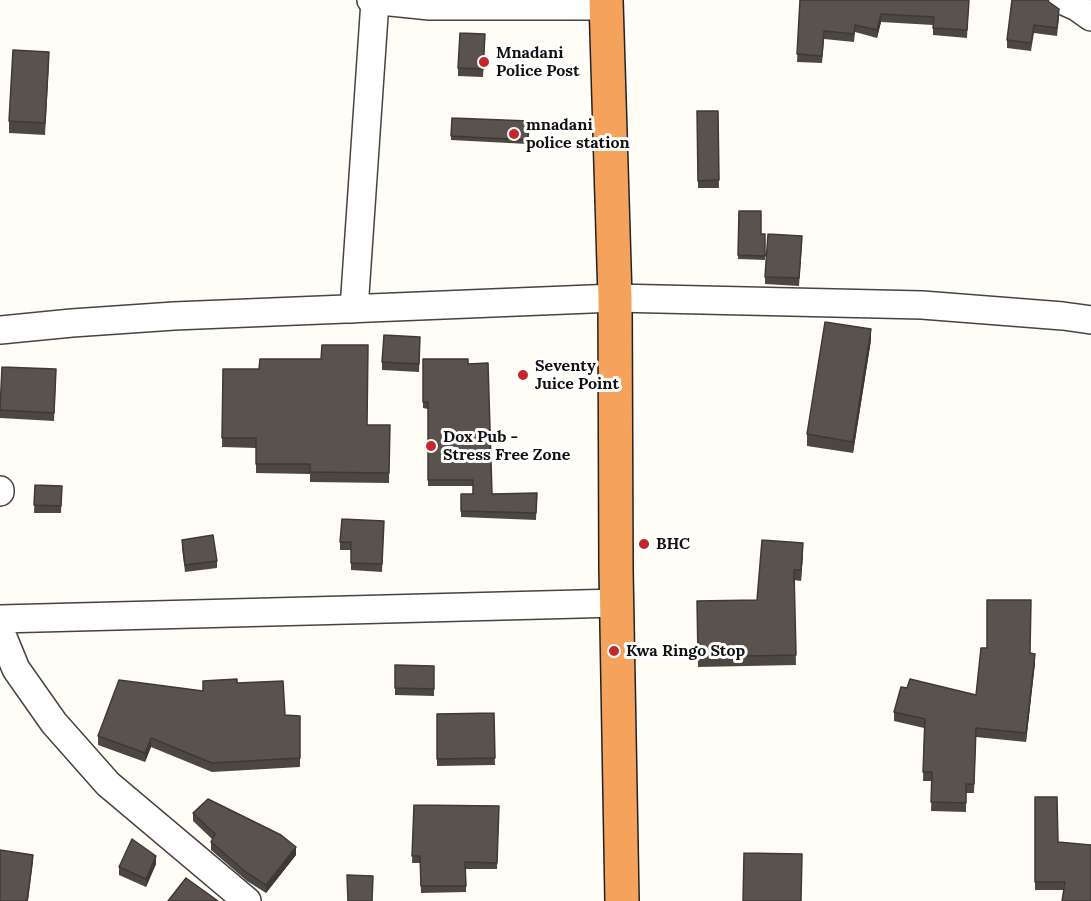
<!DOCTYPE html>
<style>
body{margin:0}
canvas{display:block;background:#fffdf5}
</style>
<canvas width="1091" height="901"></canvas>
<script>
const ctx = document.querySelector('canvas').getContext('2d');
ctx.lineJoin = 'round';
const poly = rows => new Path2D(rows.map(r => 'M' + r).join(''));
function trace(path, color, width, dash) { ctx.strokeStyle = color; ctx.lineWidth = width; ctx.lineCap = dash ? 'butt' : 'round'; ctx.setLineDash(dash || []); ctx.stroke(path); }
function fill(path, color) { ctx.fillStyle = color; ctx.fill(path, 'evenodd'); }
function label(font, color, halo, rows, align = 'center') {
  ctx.font = font + ' Lora,serif'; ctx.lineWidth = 6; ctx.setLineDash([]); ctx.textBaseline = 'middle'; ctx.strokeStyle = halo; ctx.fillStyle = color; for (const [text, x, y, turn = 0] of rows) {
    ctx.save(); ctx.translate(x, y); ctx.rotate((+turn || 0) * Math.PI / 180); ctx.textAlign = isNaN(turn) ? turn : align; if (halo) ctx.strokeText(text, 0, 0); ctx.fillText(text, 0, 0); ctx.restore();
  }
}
const minor = poly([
 [371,0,430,6,606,6],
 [1061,0,1077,7,1091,17],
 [354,309,375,1],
 [0,330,72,323,174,316,615,298,922,305,1063,316,1091,320],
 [0,490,0,492],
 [0,619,618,603],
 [0,630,16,669,54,723,108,784,247,901]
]);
const highway = poly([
 [606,0,615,298,616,569,622,901]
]);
const wall = poly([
 [800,0,969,0,967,38,933,35,933,25,881,22,877,38,855,32,854,42,824,39,822,63,797,62],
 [1049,2,1059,17,1057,36,1034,33,1031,51,1007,48,1007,40],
 [485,41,483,77,458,76,458,68],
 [49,63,45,135,9,133,9,121],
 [697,111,718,111,719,188,698,188],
 [452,118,529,121,528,144,451,140],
 [739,211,761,234,765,234,765,260,738,259],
 [802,244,799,286,765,284,765,277],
 [871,340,853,453,807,446,807,434],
 [420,345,419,372,382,370,382,362],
 [423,359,468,364,492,494,537,493,536,520,461,517,461,494,473,494,473,486,428,486,428,409,423,408],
 [223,369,367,425,390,425,389,483,310,482,310,474,256,473,256,448,222,447],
 [56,377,54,421,0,418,0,403],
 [35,485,62,486,61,513,34,513],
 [384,521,382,572,351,570,351,550,340,550,340,542],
 [182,540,217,561,217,568,185,572,182,548],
 [803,554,801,581,794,580,796,665,698,667,697,601,757,600],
 [1030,653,1035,663,1026,742,976,737,974,793,966,793,966,812,931,811,932,781,923,781,924,728,894,721,894,712,907,688,976,695],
 [395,665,434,666,434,696,395,695],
 [203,681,237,683,285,715,300,716,300,767,212,772,151,747,145,762,98,745,98,736,203,691],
 [494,713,495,765,437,766,437,714],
 [1035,797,1058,842,1091,845,1064,890,1035,890],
 [414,805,499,806,497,869,466,869,466,892,421,893,420,863,412,863],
 [193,813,296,855,266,893,247,881,211,850,211,842,212,839,193,821],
 [156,864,146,887,119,875,119,867]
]);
const shadedWall = poly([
 [881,14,881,22,877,38,877,30],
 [871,329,871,340,853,453,853,442],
 [803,543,803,554,801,581,801,570],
 [1035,654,1035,663,1026,742,1026,733],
 [151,738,151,747,145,762,145,753],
 [296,847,296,855,266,893,266,885],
 [33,855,33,862,28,901,27,901],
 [156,856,156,864,146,887,146,879]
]);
const building = poly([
 [800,0,969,0,967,30,933,28,934,17,881,14,877,30,855,25,854,34,824,31,822,56,797,54,800,0],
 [1012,0,1048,0,1049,2,1059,9,1057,28,1034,25,1031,43,1007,40,1012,0],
 [460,33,485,34,483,69,458,68,460,33],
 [13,50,49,52,45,123,9,121,13,50],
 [697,111,718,111,719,180,698,181,697,111],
 [452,118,529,121,528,140,451,136,452,118],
 [739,211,761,211,761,234,765,234,765,256,738,255,739,211],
 [768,234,802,236,799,278,765,277,768,234],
 [825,322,871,329,853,442,807,434,825,322],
 [384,335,420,337,419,364,382,362,384,335],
 [322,345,368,345,367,425,390,425,389,473,310,472,310,464,256,464,256,438,222,438,223,369,259,369,260,359,321,359,322,345],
 [423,359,468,359,468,364,488,363,492,494,537,493,536,513,461,511,461,494,473,494,473,480,428,480,428,402,423,402,423,359],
 [2,367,56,369,54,413,0,410,2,367],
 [35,485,62,486,61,506,34,505,35,485],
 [342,519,384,521,382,564,351,563,351,542,340,542,342,519],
 [213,535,217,561,185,565,182,540,213,535],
 [762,540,803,543,801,570,794,570,796,655,698,657,697,601,757,600,762,540],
 [987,600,1031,600,1030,653,1035,654,1026,733,976,728,974,784,966,784,966,803,931,802,932,772,923,772,925,719,894,712,901,687,907,688,910,679,976,695,981,648,987,648,987,600],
 [395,665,434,666,434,689,395,688,395,665],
 [237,679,237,683,283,681,285,715,300,716,300,758,212,763,151,738,145,753,98,736,119,680,203,691,203,681,237,679],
 [494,713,495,758,437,759,437,714,494,713],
 [1035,797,1057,797,1058,842,1091,845,1091,901,1062,901,1065,882,1035,882,1035,797],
 [208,799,281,835,296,847,266,885,247,873,211,842,215,834,193,813,208,799],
 [414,805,499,806,497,863,465,862,466,886,421,886,420,856,412,856,414,805],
 [132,839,156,856,146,879,119,867,132,839],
 [0,850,33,855,27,901,0,901,0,850],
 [744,853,802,854,801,901,743,901,744,853],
 [347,875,373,876,372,901,348,901,347,875],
 [186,878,218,901,168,901,186,878]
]);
const markers = [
 [484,62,6,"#c4262e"],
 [514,134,6,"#c4262e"],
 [523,375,6,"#c4262e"],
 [431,446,6,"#c4262e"],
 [644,544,6,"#c4262e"],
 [614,651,6,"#c4262e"]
];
const poiNames = [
 ["Mnadani",496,53],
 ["Police Post",496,71],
 ["mnadani",526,125],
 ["police station",526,143],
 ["Seventy",535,366],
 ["Juice Point",535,384],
 ["Dox Pub -",443,437],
 ["Stress Free Zone",443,455],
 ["BHC",656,544],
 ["Kwa Ringo Stop",626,651]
];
trace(minor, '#444', 30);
trace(highway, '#222', 36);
trace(minor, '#fff', 27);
trace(highway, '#f5a25d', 33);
fill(wall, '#4d4742');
fill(shadedWall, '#3f3936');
fill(building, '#5a524d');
trace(building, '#3f3936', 1.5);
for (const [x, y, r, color] of markers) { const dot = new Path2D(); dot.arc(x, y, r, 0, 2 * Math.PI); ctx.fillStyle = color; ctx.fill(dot); trace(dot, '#fff', 2); }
label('bold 16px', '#111', '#fff', poiNames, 'left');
</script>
